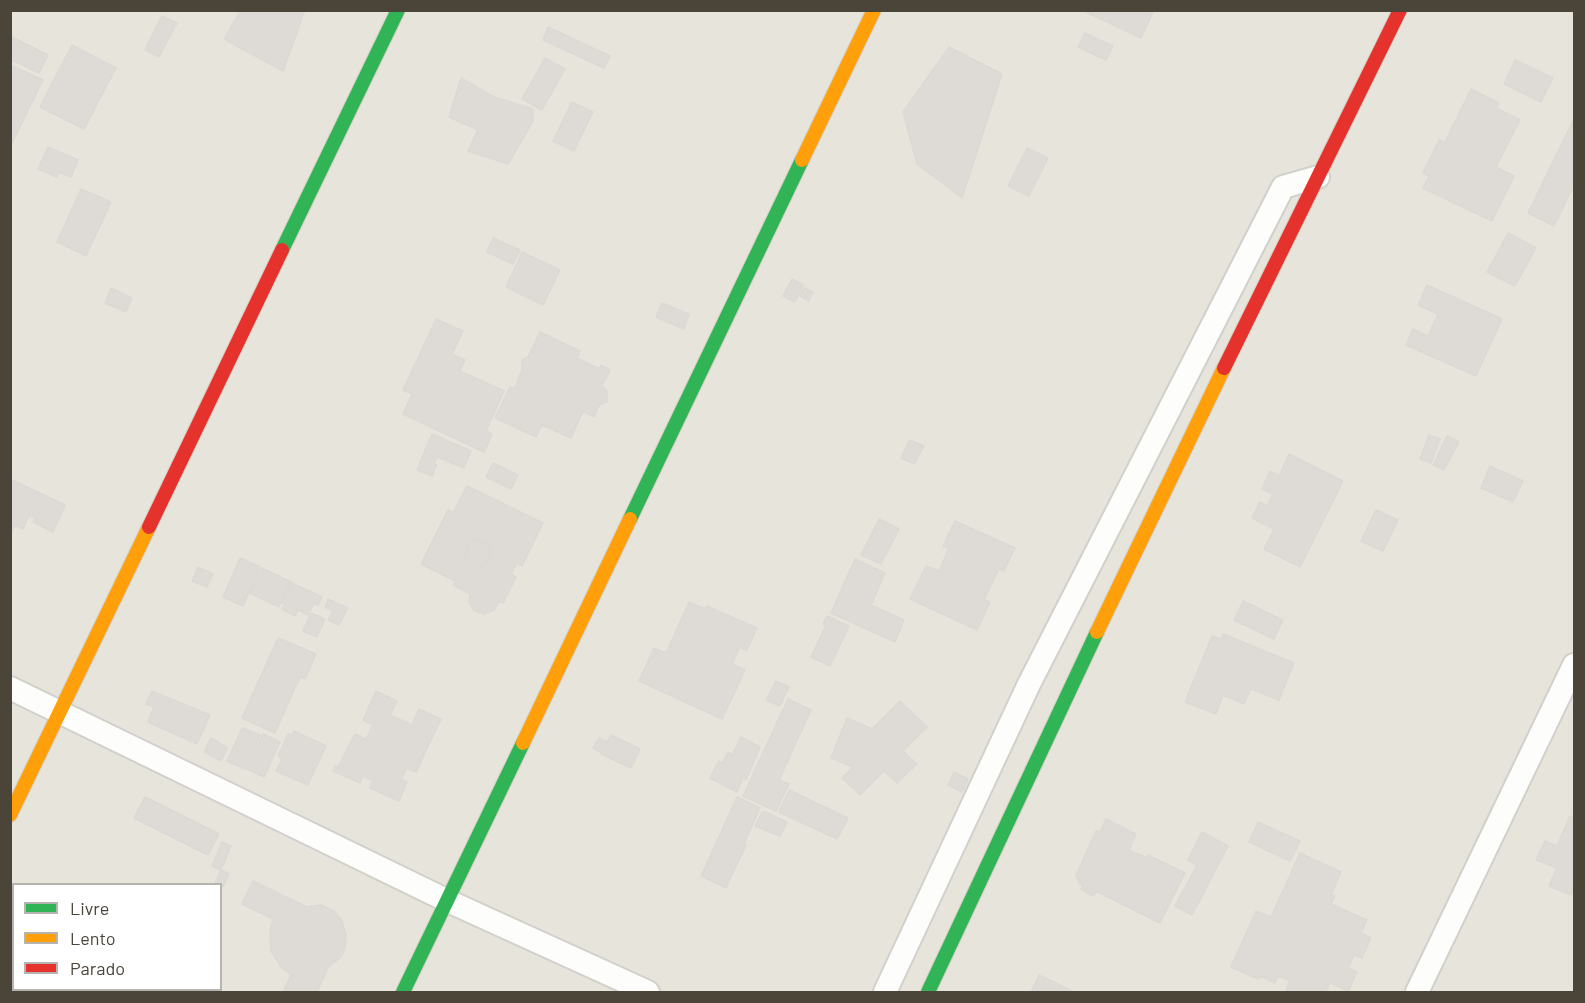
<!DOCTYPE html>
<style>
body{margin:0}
#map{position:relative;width:1585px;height:1003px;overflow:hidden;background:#f4f2ee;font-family:Barlow,sans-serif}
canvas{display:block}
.frame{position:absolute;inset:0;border:12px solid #4b4439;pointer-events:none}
.legend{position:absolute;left:12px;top:883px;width:210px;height:108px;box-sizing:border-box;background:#fff;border:2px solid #b7b4b0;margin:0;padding:8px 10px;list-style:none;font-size:18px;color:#4b4439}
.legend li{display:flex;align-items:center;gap:12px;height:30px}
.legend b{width:30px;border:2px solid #b7b4b0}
</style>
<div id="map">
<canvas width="1585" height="1003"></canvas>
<div class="frame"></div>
<ul class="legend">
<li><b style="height:8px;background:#30b455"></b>Livre</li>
<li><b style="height:8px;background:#ff9f0a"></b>Lento</li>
<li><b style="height:8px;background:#e5322d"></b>Parado</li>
</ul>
</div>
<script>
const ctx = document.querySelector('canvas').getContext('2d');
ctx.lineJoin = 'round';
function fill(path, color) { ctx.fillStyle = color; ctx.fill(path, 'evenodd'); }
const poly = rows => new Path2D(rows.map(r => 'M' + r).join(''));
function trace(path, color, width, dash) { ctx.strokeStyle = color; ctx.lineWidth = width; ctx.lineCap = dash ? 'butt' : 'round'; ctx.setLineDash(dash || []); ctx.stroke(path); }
const residential = poly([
 [10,11,1574,11,1574,992,11,992],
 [14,884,220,884,220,990,14,990]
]);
const building = poly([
 [241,10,305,10,283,71,224,39,241,10],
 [1082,10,1154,10,1141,38,1082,10],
 [162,16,177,23,159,57,145,50,162,16],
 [548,27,610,56,604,68,543,40,548,27],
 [1085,33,1113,46,1106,60,1078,47,1085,33],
 [10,36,48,55,39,73,10,59,10,36],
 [72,45,116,68,84,129,40,107,72,45],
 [949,47,1002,74,962,198,917,164,903,112,949,47],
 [545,58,565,69,542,110,522,99,545,58],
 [1515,60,1553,78,1541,102,1504,84,1515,60],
 [10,65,43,80,12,143,10,142,10,65],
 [461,78,494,97,533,109,533,121,508,164,468,151,478,130,449,117,461,78],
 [1471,89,1499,103,1496,108,1520,120,1496,167,1514,176,1492,221,1423,188,1429,176,1423,173,1439,140,1445,142,1471,89],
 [572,102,593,112,574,151,553,141,572,102],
 [1574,119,1574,185,1554,226,1528,213,1574,119],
 [48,147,78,160,71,177,59,172,57,177,38,169,48,147],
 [1027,148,1048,158,1029,196,1008,186,1027,148],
 [81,189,111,202,86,256,57,242,81,189],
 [1508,233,1536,248,1515,286,1487,272,1508,233],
 [493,238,520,250,513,264,487,252,493,238],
 [522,252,560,270,543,305,506,287,522,252],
 [792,279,803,285,795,302,783,296,792,279],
 [1427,285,1502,319,1476,376,1406,345,1413,329,1428,336,1438,314,1418,305,1427,285],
 [111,288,132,298,126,312,105,303,111,288],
 [804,288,813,292,809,301,800,296,804,288],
 [662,303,689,314,684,329,656,317,662,303],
 [436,319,463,331,452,354,465,360,460,371,504,391,486,431,492,434,484,452,403,414,412,394,403,390,436,319],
 [540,332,580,351,577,358,599,369,601,365,610,370,602,386,607,391,607,402,599,405,594,417,583,411,571,438,542,425,536,437,495,418,510,387,514,389,522,370,522,360,528,357,540,332],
 [432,434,471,451,464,468,437,457,434,464,437,465,432,476,417,470,432,434],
 [1429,435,1440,439,1431,463,1420,459,1429,435],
 [1447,436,1459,442,1444,470,1433,465,1447,436],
 [910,440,924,446,914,464,901,458,910,440],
 [1289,454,1343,481,1300,567,1264,549,1274,529,1252,518,1260,502,1267,506,1273,494,1262,489,1270,471,1279,476,1289,454],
 [493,463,518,475,511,489,486,477,493,463],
 [1490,466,1523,481,1513,502,1481,488,1490,466],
 [10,479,65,505,53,532,33,522,35,518,29,515,23,529,15,525,10,535,10,479],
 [467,486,543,523,522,566,517,563,511,574,516,577,503,603,499,602,494,610,484,614,474,611,469,602,470,594,453,585,455,581,421,564,448,510,453,513,467,486],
 [478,540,486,543,491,554,486,564,478,566,470,564,465,553,470,543,478,540],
 [1376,510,1398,520,1383,551,1361,541,1376,510],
 [879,519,899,529,881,564,861,555,879,519],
 [955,521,1015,548,1004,571,999,569,984,600,990,602,977,630,910,599,926,566,939,571,949,548,943,546,955,521],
 '465 553a13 13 0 1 1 26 0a13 13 0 1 1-26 0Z',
 [240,558,260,567,243,606,223,597,240,558],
 [855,559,885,573,871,605,904,620,895,642,831,613,855,559],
 [198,567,213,574,207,587,192,581,198,567],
 [262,568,291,582,279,607,250,593,262,568],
 [292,583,322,597,318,605,314,603,308,615,298,610,295,616,282,609,285,604,282,603,292,583],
 [328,599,348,608,339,625,328,620,333,611,325,607,328,599],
 [1243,601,1283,620,1274,639,1234,620,1243,601],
 [689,602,705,609,707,606,757,628,747,650,740,647,732,664,745,670,722,719,639,681,654,648,666,653,689,602],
 [311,613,325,619,317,637,303,631,311,613],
 [827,616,849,626,830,666,811,657,826,625,823,624,827,616],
 [1223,634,1294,663,1279,700,1251,689,1244,704,1223,695,1216,714,1185,702,1212,636,1221,639,1223,634],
 [278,638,316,654,305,679,300,677,275,733,242,718,278,638],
 [776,681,789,687,780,706,766,700,776,681],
 [152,691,210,715,197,744,148,722,154,707,146,704,152,691],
 [376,691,397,701,390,715,412,725,419,709,441,719,416,772,407,768,401,779,407,782,399,801,370,788,373,781,363,776,360,783,333,771,335,765,338,767,355,734,366,739,373,725,363,720,376,691],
 [788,699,811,710,779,780,789,784,776,811,743,796,788,699],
 [900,701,927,727,903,751,917,764,897,783,884,771,860,795,842,778,853,767,831,758,847,718,872,729,900,701],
 [242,728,260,735,245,769,227,761,242,728],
 [294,731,326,746,308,785,276,771,282,759,278,756,288,734,292,735,294,731],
 [263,734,280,742,264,777,247,769,263,734],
 [611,735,640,749,631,768,601,754,602,753,593,748,599,738,607,742,611,735],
 [741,737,760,747,746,780,743,778,737,792,710,778,719,761,722,763,728,752,732,755,741,737],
 [211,738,228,748,221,761,204,752,211,738],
 [954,772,968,779,962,792,948,785,954,772],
 [789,790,848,818,837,839,779,812,789,790],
 [145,797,219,834,208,855,134,818,145,797],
 [737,797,760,808,744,844,746,845,726,888,701,876,737,797],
 [763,811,787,822,780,836,755,826,763,811],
 [1570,816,1574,818,1574,887,1571,895,1549,886,1557,868,1536,860,1545,841,1557,846,1570,816],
 [1106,819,1136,834,1129,850,1147,858,1148,855,1185,873,1160,923,1096,891,1093,896,1081,889,1083,886,1079,883,1076,875,1096,831,1100,832,1106,819],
 [1258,822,1300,841,1290,861,1249,842,1258,822],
 [1202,832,1228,846,1192,915,1175,906,1197,865,1188,860,1202,832],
 [222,842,231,846,221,870,212,866,222,842],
 [1300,853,1341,872,1331,895,1335,896,1331,904,1367,920,1361,933,1371,938,1362,958,1354,955,1348,968,1357,972,1348,991,1330,983,1325,992,1292,992,1286,990,1290,981,1278,976,1275,983,1260,976,1258,979,1231,967,1256,911,1271,917,1300,853],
 [221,870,229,874,223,887,215,883,221,870],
 [253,881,307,907,321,905,334,911,342,921,346,935,345,948,341,957,329,966,317,992,283,992,291,975,282,968,271,951,270,931,273,919,242,904,253,881],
 [1039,975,1074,992,1031,992,1039,975],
 [164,990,198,990,197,992,163,992,164,990]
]);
const street = poly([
 [10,688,448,901,648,992],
 [885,992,1029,684,1283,187,1318,177],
 [1417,992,1574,665]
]);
const fast = poly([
 [282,250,398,10],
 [630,519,802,160],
 [403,992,523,743],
 [928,992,1097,632]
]);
const slow = poly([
 [802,160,874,10],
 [1097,632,1224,368],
 [523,743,630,519],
 [10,815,149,527]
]);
const jam = poly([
 [1224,368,1400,10],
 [149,527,282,250]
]);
fill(residential, '#e7e4dc');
fill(building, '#dedbd6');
trace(building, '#dcd9d4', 1.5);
trace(street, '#d2d0cb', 26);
trace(fast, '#d3cfc5', 16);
trace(slow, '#d3cfc5', 16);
trace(jam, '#d3cfc5', 16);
trace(street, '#fdfdfc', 22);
trace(fast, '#30b455', 14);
trace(slow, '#ff9f0a', 14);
trace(jam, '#e5322d', 14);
</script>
